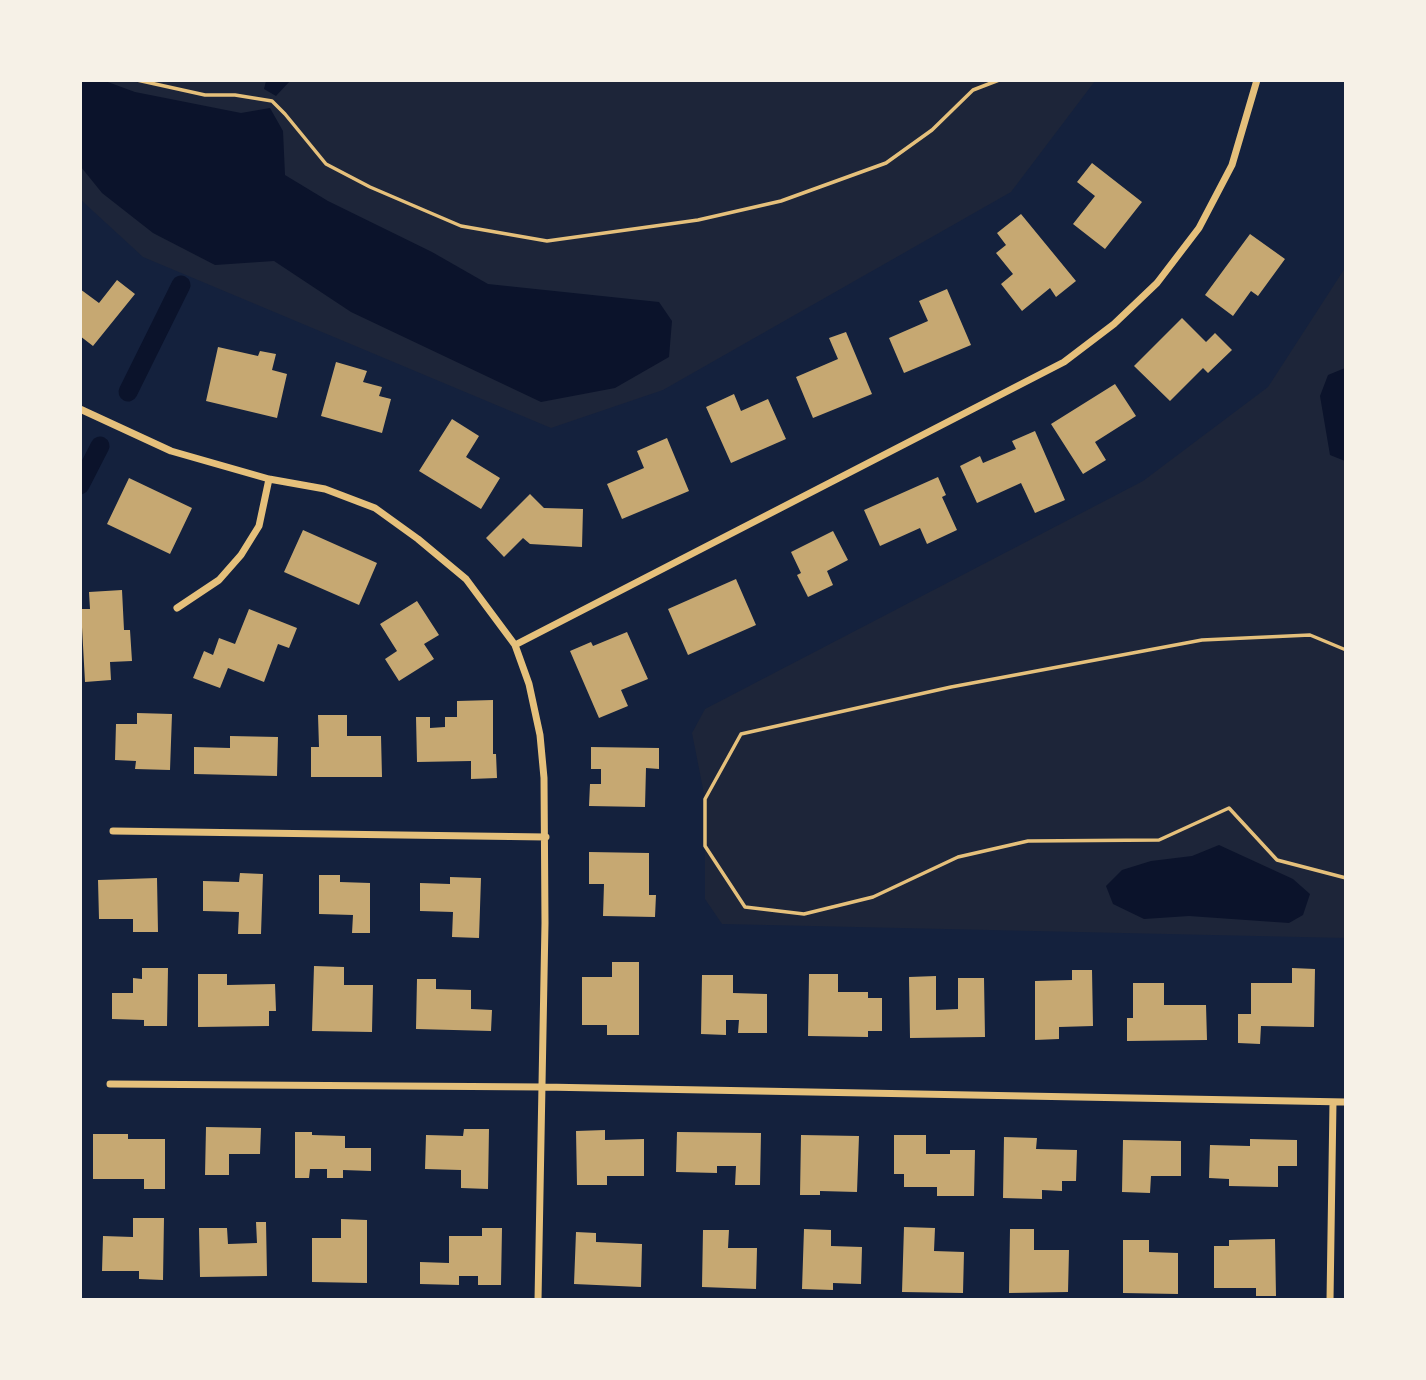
<!DOCTYPE html>
<style>
body{margin:0}
#map{position:relative;width:1426px;height:1380px;overflow:hidden;background:#14213d;font-family:"Exo 2",sans-serif}
canvas{display:block}
.frame{position:absolute;inset:0;border:82px solid #f6f1e7;pointer-events:none}
</style>
<div id="map">
<canvas width="1426" height="1380"></canvas>
<div class="frame"></div>
</div>
<script>
const ctx = document.querySelector('canvas').getContext('2d');
ctx.lineJoin = 'round';
function fill(path, color) { ctx.fillStyle = color; ctx.fill(path, 'evenodd'); }
const poly = rows => new Path2D(rows.map(r => 'M' + r).join(''));
function trace(path, color, width, dash) { ctx.strokeStyle = color; ctx.lineWidth = width; ctx.lineCap = dash ? 'butt' : 'round'; ctx.setLineDash(dash || []); ctx.stroke(path); }
const green = poly([
 [80,81,1095,81,1011,192,663,390,551,428,143,257,81,200],
 [1345,268,1345,938,722,924,705,899,705,799,692,733,705,709,1143,481,1268,387]
]);
const water = poly([
 [80,81,105,81,135,92,241,113,270,108,283,131,285,175,328,201,432,252,488,284,659,302,672,321,669,357,615,388,541,402,351,312,274,261,215,265,153,233,102,193,81,167],
 [266,81,266,80,290,81,276,96,264,89],
 [1345,368,1345,461,1330,455,1320,396,1328,375],
 [1219,845,1293,879,1310,894,1303,915,1289,923,1189,916,1144,919,1113,904,1106,886,1122,870,1151,861,1192,856]
]);
const canal = poly([
 [128,392,181,285],
 [80,485,100,446]
]);
const building = poly([
 [1092,163,1142,202,1105,249,1073,224,1095,196,1077,182],
 [1021,214,1076,281,1056,297,1050,288,1022,311,1001,284,1013,274,996,253,1006,245,997,233],
 [1250,234,1285,259,1258,296,1251,291,1233,316,1205,295],
 [117,280,135,294,93,346,80,336,80,289,99,303],
 [947,289,971,345,904,373,889,338,928,321,919,301],
 [1182,318,1206,342,1215,333,1232,350,1208,373,1203,368,1170,401,1134,366],
 [846,332,872,394,813,418,796,377,838,359,829,338],
 [218,347,258,356,260,351,276,354,272,370,287,374,277,418,206,401],
 [336,362,367,371,363,382,382,387,379,396,391,399,382,433,321,416],
 [1115,384,1136,416,1095,442,1106,460,1083,474,1051,424],
 [734,394,741,411,768,399,786,439,731,463,706,407],
 [452,419,479,436,466,457,500,478,481,509,419,471],
 [1035,431,1065,500,1035,513,1021,483,977,503,960,466,980,456,983,463,1016,449,1012,441],
 [667,438,689,491,622,519,607,484,644,468,637,451],
 [938,477,946,495,942,497,957,530,927,544,920,528,880,546,864,510],
 [129,478,192,508,170,554,107,524],
 [530,494,544,508,583,509,582,547,530,544,523,538,504,557,486,538],
 [303,530,377,563,359,605,284,572],
 [833,531,848,560,827,571,833,585,808,597,797,575,801,573,791,552],
 [736,579,756,625,688,655,668,609],
 [122,590,124,630,130,630,132,661,110,662,111,680,85,682,81,609,90,609,89,592],
 [417,601,439,635,424,644,434,659,399,681,385,659,397,651,380,624],
 [249,609,297,628,289,648,278,644,264,682,228,668,220,688,193,678,204,651,213,655,219,638,235,644],
 [627,632,648,679,621,690,628,706,599,718,570,651,591,642,593,646],
 [493,700,493,754,496,754,497,778,471,779,471,761,417,762,416,717,430,717,430,728,445,727,445,717,457,717,457,701],
 [137,713,172,714,170,770,135,769,136,761,115,760,116,724,137,724],
 [318,715,347,715,347,736,381,736,382,777,311,777,311,747,319,747],
 [230,736,278,737,277,776,194,774,194,747,230,748],
 [591,747,659,748,659,769,646,768,645,807,589,806,590,784,601,784,601,769,591,769],
 [589,852,649,853,649,895,656,895,655,917,603,916,604,884,589,884],
 [240,873,263,874,261,934,238,934,239,912,203,911,203,881,239,882],
 [319,875,340,875,340,882,370,883,370,933,352,933,353,915,319,914],
 [450,877,481,878,479,938,452,937,453,912,420,911,420,883,450,884],
 [157,878,158,932,133,932,133,919,99,919,98,880],
 [612,962,639,962,639,1035,607,1035,607,1025,582,1025,582,977,612,977],
 [314,966,344,967,344,985,373,985,372,1032,312,1031],
 [142,968,168,968,167,1026,144,1026,144,1020,112,1019,112,993,133,993,133,978,142,979],
 [1292,968,1315,969,1314,1027,1261,1026,1260,1044,1238,1043,1238,1014,1251,1014,1251,983,1292,983],
 [1072,970,1092,970,1093,1026,1059,1027,1059,1039,1035,1040,1035,981,1072,980],
 [198,974,227,974,227,985,275,984,276,1011,269,1011,269,1026,198,1027],
 [809,974,838,974,838,992,868,992,868,998,882,998,882,1031,868,1031,868,1037,808,1036],
 [702,975,733,975,733,993,767,994,767,1033,738,1033,739,1020,726,1020,726,1035,701,1034],
 [936,976,936,1010,958,1009,958,978,984,978,985,1037,910,1038,909,977],
 [417,979,436,979,436,989,471,990,471,1009,492,1010,491,1031,416,1029],
 [1133,983,1164,983,1164,1005,1206,1005,1207,1040,1127,1041,1127,1018,1133,1018],
 [206,1127,261,1128,260,1154,229,1154,229,1175,205,1175],
 [464,1129,489,1129,488,1189,461,1188,461,1170,425,1169,426,1135,463,1136],
 [605,1130,605,1140,644,1139,644,1176,607,1176,607,1185,577,1185,576,1131],
 [295,1132,312,1132,312,1135,345,1136,345,1148,371,1148,371,1171,343,1170,343,1178,327,1178,327,1169,310,1169,309,1178,295,1178],
 [677,1132,761,1133,760,1185,735,1185,736,1166,717,1166,717,1173,676,1172],
 [93,1134,128,1134,128,1139,165,1139,165,1189,144,1189,144,1179,93,1179],
 [801,1135,859,1136,857,1192,820,1191,820,1195,800,1195],
 [894,1135,926,1135,926,1154,950,1154,950,1150,975,1150,974,1196,937,1196,937,1187,904,1187,904,1174,894,1174],
 [1004,1137,1037,1138,1036,1149,1077,1150,1076,1181,1062,1181,1062,1191,1042,1190,1042,1199,1003,1198],
 [1250,1139,1297,1140,1297,1166,1278,1166,1278,1187,1229,1186,1229,1179,1209,1178,1210,1145,1250,1146],
 [1123,1140,1181,1141,1181,1176,1151,1176,1150,1193,1122,1192],
 [133,1218,164,1218,163,1280,139,1279,139,1271,102,1271,103,1236,133,1237],
 [341,1219,367,1220,367,1283,312,1282,312,1238,341,1238],
 [256,1222,266,1222,267,1276,200,1277,199,1228,227,1228,228,1244,257,1243],
 [904,1227,935,1228,934,1251,964,1252,963,1293,902,1292],
 [482,1228,502,1228,501,1285,478,1285,478,1276,459,1276,459,1285,420,1284,420,1262,449,1263,449,1236,482,1236],
 [804,1229,831,1230,831,1246,862,1247,861,1284,833,1283,833,1290,802,1289],
 [1010,1229,1034,1229,1034,1250,1069,1250,1068,1292,1009,1293],
 [703,1230,729,1230,728,1248,757,1248,756,1289,702,1287],
 [576,1232,596,1233,596,1242,642,1244,641,1287,574,1284],
 [1275,1239,1276,1296,1256,1296,1256,1288,1214,1288,1214,1246,1229,1246,1229,1240],
 [1123,1240,1149,1240,1149,1252,1178,1253,1178,1294,1123,1293]
]);
const path = poly([
 [137,80,205,95,235,95,272,101,285,114,326,164,370,187,461,226,547,241,698,220,781,201,886,163,932,130,973,90,999,80],
 [1346,650,1310,635,1202,640,951,687,741,734,705,799,705,846,745,907,804,914,873,897,958,857,1028,841,1159,840,1229,808,1277,860,1346,878]
]);
const minor = poly([
 [80,409,171,451,269,479,325,489,375,508,418,539,466,579,515,645,529,684,540,735,544,778,545,923,538,1300],
 [177,608,219,580,241,555,259,526,269,479],
 [515,645,1064,362,1114,324,1157,283,1199,228,1232,165,1257,80],
 [113,831,546,837],
 [110,1084,543,1087,1346,1102],
 [1330,1300,1333,1102]
]);
fill(green, '#1d2539');
fill(water, '#0b132b');
trace(canal, '#0b132b', 19);
fill(building, '#c6a872');
trace(path, '#e5c07b', 3.5);
trace(minor, '#e5c07b', 7);
</script>
